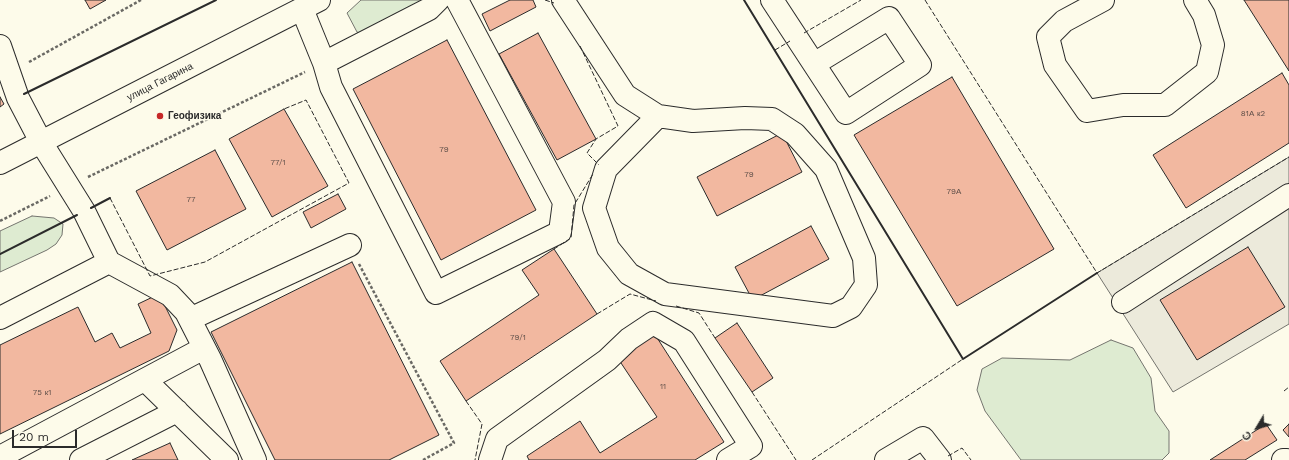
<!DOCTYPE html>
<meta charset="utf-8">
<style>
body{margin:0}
#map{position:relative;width:1289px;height:460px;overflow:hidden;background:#fdfbea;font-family:"Work Sans",sans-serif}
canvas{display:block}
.north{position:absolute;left:1237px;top:408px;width:40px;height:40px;-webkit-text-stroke:3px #fdfbea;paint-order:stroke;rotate:232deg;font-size:11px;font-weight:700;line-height:16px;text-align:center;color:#2b2b2b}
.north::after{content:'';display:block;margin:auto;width:14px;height:18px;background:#2b2b2b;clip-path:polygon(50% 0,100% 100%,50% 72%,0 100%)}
.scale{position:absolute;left:12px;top:430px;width:65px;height:18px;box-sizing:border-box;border:2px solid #2b2b2b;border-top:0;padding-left:5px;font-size:12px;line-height:14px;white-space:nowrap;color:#2b2b2b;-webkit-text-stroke:3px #fdfbea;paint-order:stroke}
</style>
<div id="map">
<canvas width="1289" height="460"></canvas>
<div class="north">С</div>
<div class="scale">20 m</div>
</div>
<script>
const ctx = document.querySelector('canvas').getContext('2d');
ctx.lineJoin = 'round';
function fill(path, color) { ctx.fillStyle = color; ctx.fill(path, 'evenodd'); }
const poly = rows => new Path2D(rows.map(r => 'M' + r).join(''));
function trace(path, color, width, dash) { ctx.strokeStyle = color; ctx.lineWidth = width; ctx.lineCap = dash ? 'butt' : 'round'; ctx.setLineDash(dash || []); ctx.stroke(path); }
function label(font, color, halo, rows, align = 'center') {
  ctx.font = font + ' "Work Sans",sans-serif'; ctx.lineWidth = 3; ctx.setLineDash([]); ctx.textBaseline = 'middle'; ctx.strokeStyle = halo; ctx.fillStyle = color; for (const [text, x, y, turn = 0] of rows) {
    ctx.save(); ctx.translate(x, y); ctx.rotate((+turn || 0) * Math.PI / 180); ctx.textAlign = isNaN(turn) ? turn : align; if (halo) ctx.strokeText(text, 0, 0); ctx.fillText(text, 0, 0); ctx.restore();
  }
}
const green = poly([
 [361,0,425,0,367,37,357,32,347,13,361,0],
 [32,216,54,218,63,224,62,235,56,244,47,250,0,272,0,231,32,216],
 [1111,340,1133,348,1151,378,1155,411,1169,431,1169,453,1162,460,1021,460,985,411,977,390,982,369,1002,358,1070,360,1111,340]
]);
const parking = poly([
 [1289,157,1289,324,1173,392,1097,273,1289,157]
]);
const building = poly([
 [85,0,106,0,90,9,85,0],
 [510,0,533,0,536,7,490,31,482,14,510,0],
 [1244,0,1289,0,1289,71,1244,0],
 [538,33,596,139,557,160,499,54,538,33],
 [447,40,536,210,441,260,353,89,447,40],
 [1282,73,1289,85,1289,143,1186,208,1153,155,1282,73],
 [952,77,1054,249,957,306,854,135,952,77],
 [0,97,4,104,0,107,0,97],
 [284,109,328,186,272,217,229,139,284,109],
 [782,133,802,172,717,216,697,177,782,133],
 [215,150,246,209,167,250,136,191,215,150],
 [338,194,346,209,311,228,303,212,338,194],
 [811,226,829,259,758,297,750,295,735,267,811,226],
 [1248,247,1285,307,1197,360,1160,300,1248,247],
 [554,249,597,314,466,401,440,361,539,295,522,270,554,249],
 [352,262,439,435,389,460,275,460,211,332,352,262],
 [159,294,177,330,169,351,0,434,0,345,78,307,95,342,112,333,120,348,151,333,138,304,159,294],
 [737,323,773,378,752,392,715,338,737,323],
 [654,333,724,442,695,460,529,460,527,456,580,421,600,453,657,417,617,357,654,333],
 [1266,424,1277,440,1245,460,1210,460,1266,424],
 [1289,424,1289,437,1283,430,1289,424],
 [170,443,178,460,132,460,170,443]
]);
const path = poly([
 [29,62,141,0],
 [88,177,305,72],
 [0,221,50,196],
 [359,264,454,443,423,460]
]);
const minor = poly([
 [563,0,625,95,658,116,693,121,745,118,772,119,795,134,826,169,864,258,866,285,851,307,833,316,665,294,629,274,608,248,594,208,606,169,658,116],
 [772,0,846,113,920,65,889,18,814,64],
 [1103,0,1064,21,1048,37,1055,65,1087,111,1123,105,1165,105,1207,72,1213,45,1204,15,1195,0],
 [302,9,324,63,331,87,436,293,560,232,564,202,457,0],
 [0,46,18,98,41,142,84,211,109,262,0,318],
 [324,63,429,9,438,0],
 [109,262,170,295,186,312,210,359,255,460],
 [1123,302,1289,195],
 [190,319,350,245],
 [145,380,227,460],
 [0,457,204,348],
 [81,460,177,411],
 [490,460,497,439,607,360,629,339,653,323,684,341,751,446,728,460],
 [886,460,923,438,940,460],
 [1283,460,1287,460]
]);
const major = poly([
 [0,163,319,0]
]);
const fence = poly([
 [545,0,554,3],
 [925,0,1097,273,1289,157],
 [804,33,861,0],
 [580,46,618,126,596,139,587,153,599,165],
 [775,50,790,41],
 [110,198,150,276,205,262,349,183,306,100,284,109],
 [554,249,571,238,574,205,593,174],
 [676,306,699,313,715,338],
 [597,314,630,294,656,301],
 [1284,391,1289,387],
 [752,392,796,460],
 [466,401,482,424,475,460],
 [948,456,962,448,971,460],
 [812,460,963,359]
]);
const wall = poly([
 [744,0,963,359,1097,273],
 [24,94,216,0],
 [91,208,110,198],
 [0,254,77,215]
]);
const markers = [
 [160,116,4,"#c62828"]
];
const numberNames = [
 ["81А к2",1253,114],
 ["79",444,150],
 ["77/1",278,163],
 ["79",749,175],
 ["79А",954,192],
 ["77",191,200],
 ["79/1",518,338],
 ["11",663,387],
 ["75 к1",42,393]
];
const streetNames = [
 ["улица Гагарина",160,82,-27]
];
const poiNames = [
 ["Геофизика",168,116]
];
fill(green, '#deebd1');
trace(green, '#74746e', 1);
fill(parking, '#eceadb');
trace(parking, '#74746e', 1);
fill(building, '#f2b8a0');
trace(building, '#2b2b2b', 1);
trace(minor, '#2b2b2b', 24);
trace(major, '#2b2b2b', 24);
trace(path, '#6a6964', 2.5, [3, 2]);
trace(minor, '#fdfbea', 22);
trace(major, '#fdfbea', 22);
trace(fence, '#2b2b2b', 1, [5, 2]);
trace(wall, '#2b2b2b', 2);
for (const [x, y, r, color] of markers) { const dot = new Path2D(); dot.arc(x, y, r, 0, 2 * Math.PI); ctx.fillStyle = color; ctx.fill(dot); trace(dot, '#fdfbea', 1.5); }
label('8px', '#5d4e48', null, numberNames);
label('10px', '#2b2b2b', '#fdfbea', streetNames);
label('bold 10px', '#2b2b2b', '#fdfbea', poiNames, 'left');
</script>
